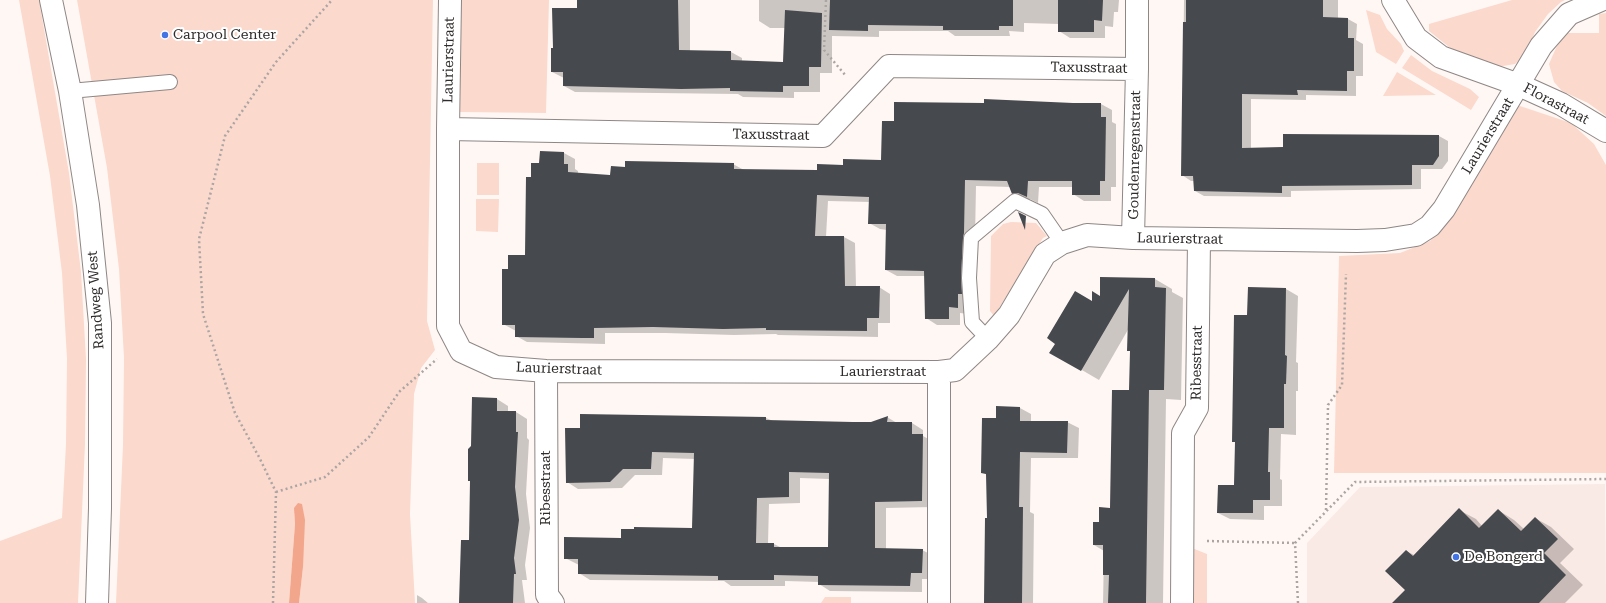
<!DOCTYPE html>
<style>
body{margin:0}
canvas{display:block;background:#fff7f4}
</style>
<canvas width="1606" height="603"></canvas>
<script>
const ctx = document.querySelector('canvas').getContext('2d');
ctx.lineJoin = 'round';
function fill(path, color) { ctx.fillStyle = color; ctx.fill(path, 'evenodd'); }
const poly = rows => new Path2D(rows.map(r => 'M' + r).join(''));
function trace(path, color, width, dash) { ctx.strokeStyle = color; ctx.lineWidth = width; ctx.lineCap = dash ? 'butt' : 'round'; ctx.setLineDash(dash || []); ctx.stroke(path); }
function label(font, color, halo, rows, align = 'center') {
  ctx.font = font + ' "Roboto Serif",serif'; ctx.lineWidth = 4; ctx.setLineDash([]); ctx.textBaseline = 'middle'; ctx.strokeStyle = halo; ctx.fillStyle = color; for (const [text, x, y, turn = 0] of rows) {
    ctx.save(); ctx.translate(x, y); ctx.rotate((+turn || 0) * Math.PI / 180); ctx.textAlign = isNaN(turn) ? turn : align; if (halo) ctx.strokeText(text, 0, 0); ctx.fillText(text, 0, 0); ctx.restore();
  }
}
const built = poly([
 [1605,484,1606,603,1307,603,1307,543,1360,487]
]);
const green = poly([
 [19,0,39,0,69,173,81,272,86,359,85,444,78,603,0,603,0,541,62,518,66,444,67,359,62,273,50,176],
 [77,0,433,0,427,321,435,350,421,368,414,394,410,514,415,603,299,603,303,567,294,508,295,524,289,603,116,603,123,445,124,358,119,269,107,168],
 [461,0,549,0,546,113,459,112],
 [1512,0,1565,0,1561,2,1548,14,1535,32,1525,56,1515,64,1497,67,1480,64,1449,47,1429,31,1429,24],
 [1366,10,1380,15,1387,29,1401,44,1404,51,1396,64,1376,52],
 [1606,13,1606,116,1588,103,1562,91,1554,82,1549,64,1556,48,1565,33,1599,33,1599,14],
 [1411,55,1432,71,1470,89,1479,97,1471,110,1402,68],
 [1397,72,1436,95,1383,96],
 [1517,105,1571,123,1594,144,1606,165,1606,473,1334,473,1339,256,1400,253,1430,241,1445,224],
 [477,163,499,163,499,195,477,195],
 [476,199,499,199,498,232,476,231],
 [1011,222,1036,223,1047,236,1043,238,994,316,990,311,991,236,1003,224],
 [1192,548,1207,554,1207,603,1191,603],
 [825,597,851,597,851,603,821,603]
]);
const water = poly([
 [298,503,302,504,305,520,303,567,299,603,289,603,295,524,294,508]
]);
const shadow = poly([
 [578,0,690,0,690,51,731,52,742,58,742,62,784,63,785,28,770,28,759,21,759,0,1119,0,1118,12,1114,12,1113,27,1105,26,1105,38,1070,38,1059,31,1059,24,1024,23,1024,32,1009,31,1010,36,955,36,948,31,879,31,879,37,832,36,832,73,820,73,820,92,794,92,794,98,743,97,738,94,575,92,564,86,564,78,552,72,578,9],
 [1184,0,1338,0,1338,18,1348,19,1357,24,1356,40,1363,44,1363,76,1356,76,1356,96,1306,95,1306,100,1251,99,1251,149,1284,148,1284,135,1439,136,1448,141,1448,161,1442,169,1421,169,1421,189,1291,191,1291,197,1204,196,1195,191,1194,181,1191,181,1182,175],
 [1073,104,1101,104,1112,110,1112,122,1116,124,1116,187,1111,187,1111,201,1084,201,1073,194,1073,187,1039,187,1038,203,1030,199,1024,199,1012,193,1010,187,976,186,975,240,968,314,960,313,960,325,937,325,926,318,925,276,897,276,886,270,887,230,880,229,869,223,870,202,828,201,826,237,844,237,855,243,856,287,879,287,890,294,890,323,878,323,878,337,778,335,776,334,734,335,665,333,605,333,605,344,527,342,516,336,516,331,503,324,509,270,526,256,532,178,540,164,541,152,564,153,575,159,575,169,578,171,578,174,611,176,626,168,733,164,744,170,818,171,844,166,882,161,895,122],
 [1101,278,1155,279,1172,289,1172,292,1183,298,1181,400,1166,399,1163,603,1103,603,1104,551,1094,545,1100,523,1111,509,1130,391,1131,351,1128,350,1129,328,1099,380,1051,352,1093,303,1101,298],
 [1286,289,1298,296,1296,362,1298,363,1298,391,1296,391,1296,435,1281,434,1280,479,1282,480,1282,506,1264,506,1264,520,1230,519,1218,513,1235,486,1236,443,1233,441,1248,316],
 [497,399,508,406,508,412,516,412,527,419,527,438,529,440,526,494,530,528,525,565,527,580,522,580,525,603,460,603,470,541,472,447],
 [997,407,1020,408,1031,414,1031,422,1067,422,1079,428,1078,458,1031,458,1030,512,1034,514,1033,603,985,603,988,519,987,475,984,473,997,419],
 [887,417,897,423,912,423,923,430,923,436,934,442,933,507,886,508,886,549,922,550,934,556,933,579,922,579,922,592,830,591,819,584,819,582,785,581,785,586,731,586,724,581,590,580,579,573,579,565,565,558,693,529,695,459,663,458,662,475,635,475,622,488,578,489,567,482,566,429,766,418,773,421,871,423],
 [800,478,829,479,829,548,782,548,774,544,768,544,769,504,800,503],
 [1459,510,1476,519,1482,526,1498,510,1514,520,1524,529,1535,518,1551,527,1574,549,1560,563,1583,585,1565,603,1394,603,1407,590,1406,551,1414,555],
 [417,595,422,598,428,603,417,603]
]);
const building = poly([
 [577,0,678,0,679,50,731,51,731,60,783,62,785,10,822,13,821,67,809,67,809,86,783,86,783,92,730,91,730,88,681,89,563,86,563,72,551,72,551,48,553,48,552,8,577,8],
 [830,0,1013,0,1013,26,999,26,999,30,943,30,943,26,868,25,868,31,829,30],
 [1058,0,1103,0,1102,21,1094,20,1094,32,1058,32],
 [1186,0,1323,0,1323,17,1348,18,1348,38,1354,38,1354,71,1347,71,1347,91,1297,90,1298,95,1242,94,1242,148,1283,147,1283,134,1439,135,1439,156,1433,165,1412,165,1412,185,1282,186,1282,193,1194,191,1193,176,1181,176,1183,22,1186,22],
 [984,99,1073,103,1101,103,1101,117,1106,117,1105,181,1100,181,1100,195,1072,195,1072,181,1028,181,1027,197,1018,193,1012,194,1007,181,965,180,964,233,963,238,961,278,962,294,958,294,958,308,949,307,949,319,925,319,924,271,885,270,886,224,868,224,869,197,817,195,815,236,844,236,845,286,880,286,879,318,867,318,867,331,766,330,766,328,723,329,653,327,594,328,594,338,582,338,515,337,515,325,502,325,502,269,508,269,508,255,525,255,526,177,531,177,531,163,539,163,540,151,564,152,564,164,568,164,568,172,610,175,611,166,625,167,625,161,734,163,734,169,817,170,817,164,843,165,843,159,881,160,882,121,894,121,894,102,984,103],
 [1018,212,1026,216,1025,230],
 [1100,277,1155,278,1155,287,1166,288,1164,390,1149,390,1146,603,1108,603,1109,575,1103,575,1103,545,1093,545,1093,522,1099,522,1099,507,1110,508,1112,390,1129,390,1130,351,1127,351,1129,289,1081,371,1049,353,1055,344,1047,338,1075,291,1092,301,1092,291,1100,296],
 [1248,287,1286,288,1285,355,1287,356,1286,384,1284,384,1284,428,1269,428,1268,472,1270,472,1270,500,1253,500,1253,513,1217,513,1218,485,1234,485,1235,442,1232,442,1234,315,1247,315],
 [472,397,497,398,497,411,516,411,516,432,518,432,515,487,519,520,514,558,516,574,514,574,513,603,459,603,461,540,469,540,470,481,468,481,468,449,471,446],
 [996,406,1020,407,1020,421,1068,421,1067,453,1020,452,1019,507,1023,507,1022,603,984,603,985,518,987,518,986,474,981,473,982,418,996,418],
 [580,414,766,417,766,420,853,422,871,422,888,416,887,422,912,422,912,434,923,434,922,501,875,502,875,548,923,549,922,573,911,573,910,586,818,585,818,576,774,575,774,580,718,580,718,576,578,574,578,559,564,559,564,537,621,538,621,529,634,529,634,527,692,528,694,453,652,452,651,469,623,469,610,482,566,483,565,428,580,428],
 [789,472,829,473,828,547,774,547,774,543,756,543,757,498,789,497],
 [1459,508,1479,528,1498,509,1521,531,1535,517,1558,539,1544,553,1566,575,1539,603,1392,603,1405,590,1385,571,1406,550,1413,556]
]);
const path = poly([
 [826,0,824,50,846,76],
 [276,492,325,477,369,437,399,392,437,359],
 [1326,510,1328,405,1342,385,1346,274],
 [1207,541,1295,543],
 [273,603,276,492,259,457,235,413,203,314,199,239,225,136,276,62,332,0],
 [1298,603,1295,543,1355,482,1606,479]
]);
const service = poly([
 [70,91,170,82],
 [988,339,972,322,969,278,971,238,1015,201,1042,214,1062,243]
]);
const minor = poly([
 [450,0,448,129,448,326,461,351,496,367,546,371,939,372,955,370,988,339,1009,315,1045,254,1062,243,1087,235,1133,238,1357,241,1385,240,1416,235,1430,226,1444,209,1541,46,1569,14,1601,0],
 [1393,0,1416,38,1441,57,1519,85,1561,104,1606,131],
 [448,129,823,136,889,66,1137,69],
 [1133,238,1137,69,1137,0],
 [546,371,547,595,553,603],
 [939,372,939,603],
 [1182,603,1183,433,1197,408,1199,239]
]);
const tertiary = poly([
 [51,0,70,91,88,205,100,323,100,508,97,603]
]);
const markers = [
 [165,35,4,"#4374e5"],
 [1456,557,4,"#4374e5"]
];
const poiNames = [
 ["Carpool Center",173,35],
 ["De Bongerd",1464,557]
];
const streetNames = [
 ["Laurierstraat",449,60,-89],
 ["Taxusstraat",1089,68,1],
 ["Florastraat",1556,104,28],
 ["Taxusstraat",771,135,1],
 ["Laurierstraat",1488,136,-59],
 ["Goudenregenstraat",1135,155,-89],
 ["Laurierstraat",1180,239,1],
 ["Randweg West",96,300,-94],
 ["Ribesstraat",1197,363,-89],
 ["Laurierstraat",559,369,2],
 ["Laurierstraat",883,372],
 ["Ribesstraat",546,488,-90]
];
fill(built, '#faeae5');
fill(green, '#fcd9cd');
fill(water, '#f2a68c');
fill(shadow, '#0003');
fill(building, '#46494e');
trace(service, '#8e8785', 16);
trace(minor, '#8e8785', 24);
trace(tertiary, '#8e8785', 24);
trace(path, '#aba5a3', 2.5, [2, 3]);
trace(service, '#fff', 14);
trace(minor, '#fff', 22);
trace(tertiary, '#fff', 22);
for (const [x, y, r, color] of markers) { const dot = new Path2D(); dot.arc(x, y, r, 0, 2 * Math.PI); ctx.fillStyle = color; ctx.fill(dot); trace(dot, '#fff', 1.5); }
label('14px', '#2f2c2b', '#fff', poiNames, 'left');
label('14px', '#2f2c2b', '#fff', streetNames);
</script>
